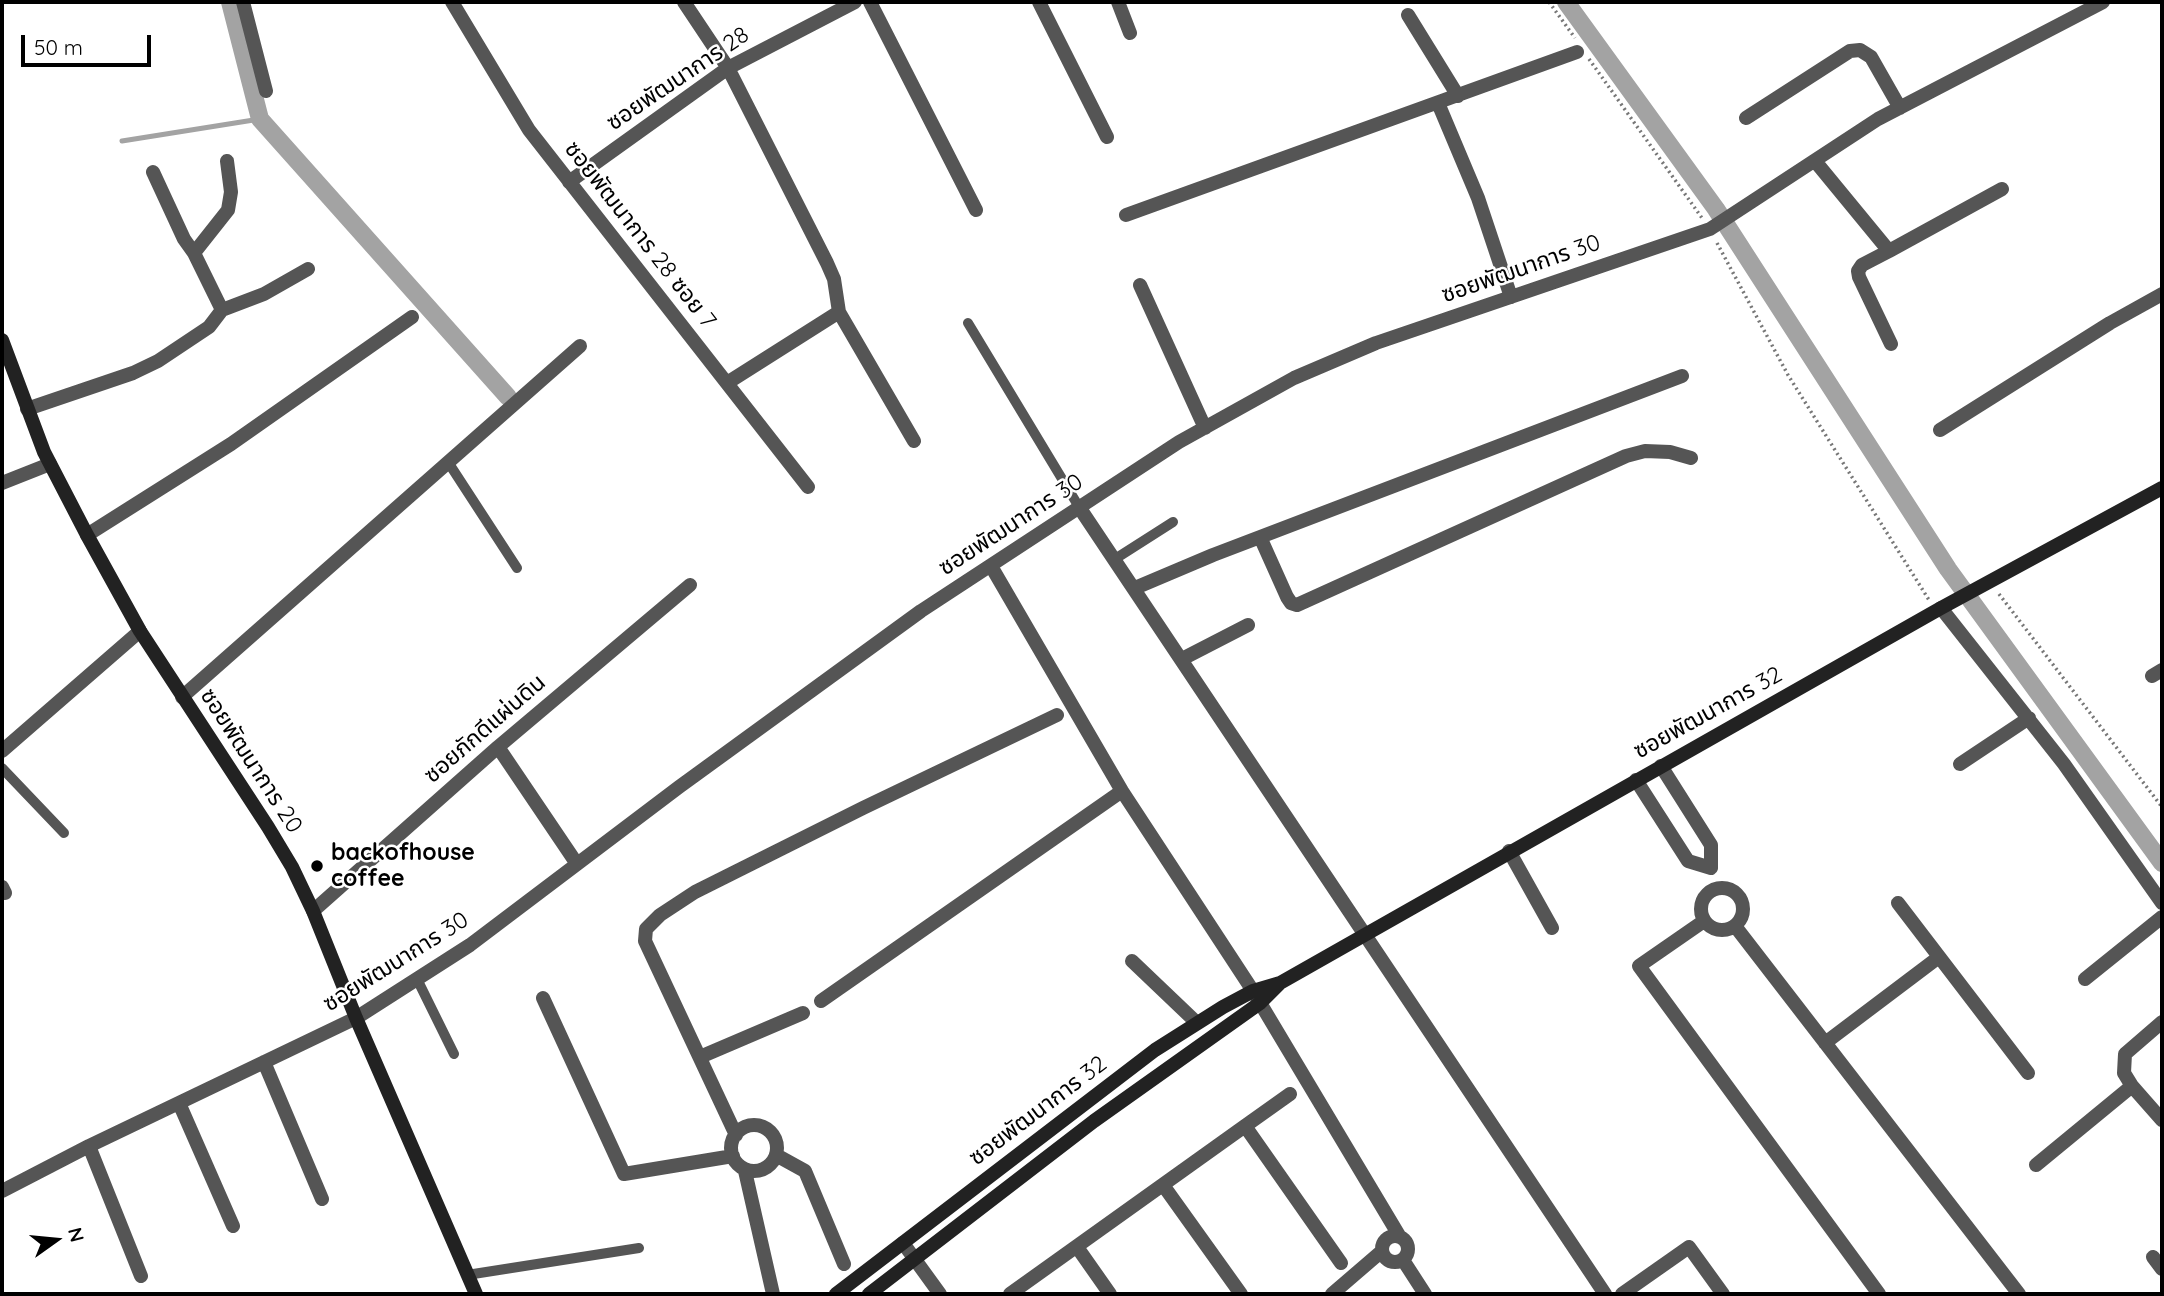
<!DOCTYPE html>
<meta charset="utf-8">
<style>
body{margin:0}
#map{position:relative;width:2164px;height:1296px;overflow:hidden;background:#fff;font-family:Quicksand,sans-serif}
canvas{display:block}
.frame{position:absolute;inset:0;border:4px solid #000;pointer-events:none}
.north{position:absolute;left:21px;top:1205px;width:70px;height:70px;-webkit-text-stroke:5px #fff;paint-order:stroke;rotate:75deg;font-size:19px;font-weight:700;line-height:28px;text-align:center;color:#000}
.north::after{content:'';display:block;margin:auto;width:24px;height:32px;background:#000;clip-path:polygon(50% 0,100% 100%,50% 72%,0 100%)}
.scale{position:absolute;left:21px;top:35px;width:130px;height:32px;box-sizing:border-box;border:4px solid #000;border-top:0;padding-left:9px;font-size:21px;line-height:24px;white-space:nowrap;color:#000;-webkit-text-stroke:5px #fff;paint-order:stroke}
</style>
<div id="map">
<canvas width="2164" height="1296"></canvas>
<div class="frame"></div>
<div class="north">N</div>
<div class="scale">50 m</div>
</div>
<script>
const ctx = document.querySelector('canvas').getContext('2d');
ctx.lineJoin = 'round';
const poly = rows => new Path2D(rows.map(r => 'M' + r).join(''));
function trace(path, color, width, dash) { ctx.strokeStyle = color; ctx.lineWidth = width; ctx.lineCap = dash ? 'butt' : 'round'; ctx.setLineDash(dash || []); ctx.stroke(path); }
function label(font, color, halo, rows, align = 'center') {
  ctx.font = font + ' Quicksand,"Noto Sans Thai",sans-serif'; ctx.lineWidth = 5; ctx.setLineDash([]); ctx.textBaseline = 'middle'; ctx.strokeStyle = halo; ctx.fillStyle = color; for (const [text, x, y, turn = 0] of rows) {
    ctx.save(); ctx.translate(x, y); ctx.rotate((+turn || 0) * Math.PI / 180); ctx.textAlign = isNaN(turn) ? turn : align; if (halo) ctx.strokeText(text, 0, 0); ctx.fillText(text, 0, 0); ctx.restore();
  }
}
const stream = poly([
 [122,141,260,119]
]);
const canal = poly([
 [230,2,260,119,508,397],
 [1566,2,1716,209,1948,569,2162,863]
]);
const path = poly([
 [1549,2,1575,38],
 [1589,59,1702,218],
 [1717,243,1788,375,1929,600],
 [1999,594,2162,807]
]);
const lane = poly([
 [968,323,1079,507],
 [448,462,517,568],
 [1115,559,1173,522],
 [2,768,64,833],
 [417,979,454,1054],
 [467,1275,639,1248]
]);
const street = poly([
 [243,2,266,91],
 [452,2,529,130,808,487],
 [684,2,728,68,827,263,834,279,839,312,914,441],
 [870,2,976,210],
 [1039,2,1107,137],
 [1118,2,1130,33],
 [1408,15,1458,96],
 [1438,103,1478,198,1511,297],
 [1746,118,1850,51,1860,50,1871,57,1900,108],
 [1815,161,1889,251,1862,265,1858,271,1859,277,1891,344],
 [153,172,184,239,194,253],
 [569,182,728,68,855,2],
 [1126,215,1577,52],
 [1889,251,2002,189],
 [1140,285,1205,428],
 [222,310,264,294,308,269],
 [727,383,839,312],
 [27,409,133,373,158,361,209,327,222,310,194,253,228,210,231,192,227,161],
 [1940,430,2110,323,2162,294],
 [2,483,50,464],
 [1079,507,1605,1294],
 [87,535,231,444,412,317],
 [1261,539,1287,597,1291,603,1297,605,1626,456,1645,451,1670,452,1691,458],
 [991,566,1122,791,1253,991,1400,1237],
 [1135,588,1213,555,1682,376],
 [1941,608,2064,764,2162,903],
 [1182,659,1248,625],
 [2152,676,2162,670],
 [182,697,580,346],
 [498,747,577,864],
 [2,751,140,631],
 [1960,764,2029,718],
 [1636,780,1688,861,1711,868,1711,845,1661,766],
 [1509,851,1552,928],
 [2,887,5,893],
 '1701 909a21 21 0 1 1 42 0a21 21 0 1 1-42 0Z',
 [1898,903,2028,1073],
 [313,911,498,747,690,585],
 [1704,921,1639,966,1879,1294],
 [1735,926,2019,1294],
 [1132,961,1197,1023],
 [2085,979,2162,917],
 [543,998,624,1174,733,1156],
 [821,1001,1122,791],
 [1825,1043,1939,957],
 [700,1057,803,1013],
 [264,1062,322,1199],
 [2132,1086,2162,1120],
 [1290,1094,1245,1126,1341,1263],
 [179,1103,233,1226],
 '731 1148a23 23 0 1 1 46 0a23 23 0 1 1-46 0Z',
 [736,1135,645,941,646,929,660,915,695,892,863,808,1057,715],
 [89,1146,141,1276],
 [776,1155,805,1171,844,1264],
 [2036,1165,2132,1086,2124,1073,2125,1054,2162,1022],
 [745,1171,773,1294],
 [1163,1185,1241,1294],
 [2,1191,89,1146,356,1018,470,945,679,787,921,611,1179,442,1294,378,1376,343,1710,229,1878,119,2103,2],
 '1382 1249a13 13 0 1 1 26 0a13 13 0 1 1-26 0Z',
 [903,1243,940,1294],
 [1077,1247,1110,1294],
 [2153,1257,2162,1269],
 [1403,1260,1425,1294],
 [1010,1294,1245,1126],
 [1332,1294,1382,1251],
 [1622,1294,1689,1247,1723,1294]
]);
const secondary = poly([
 [2,340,44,452,87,535,140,631,268,827,292,867,313,911,356,1018,476,1294],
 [836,1294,1155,1050,1223,1007,1253,991,1280,983,1941,608,2162,488],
 [869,1294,1094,1121,1260,1003,1279,984]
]);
const markers = [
 [317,866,7,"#000"]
];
const streetNames = [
 ["ซอยพัฒนาการ 28",678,79,-34],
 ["ซอยพัฒนาการ 28 ซอย 7",640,235,52],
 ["ซอยพัฒนาการ 30",1521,269,-19],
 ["ซอยพัฒนาการ 30",1011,525,-33],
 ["ซอยพัฒนาการ 32",1708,713,-29],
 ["ซอยภักดีแผ่นดิน",485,729,-41],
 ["ซอยพัฒนาการ 20",251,761,57],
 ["ซอยพัฒนาการ 30",396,962,-32],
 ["ซอยพัฒนาการ 32",1038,1111,-37]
];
const poiNames = [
 ["backofhouse",331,853],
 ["coffee",331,879]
];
trace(stream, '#a3a3a3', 5);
trace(canal, '#a3a3a3', 18);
trace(path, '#777', 3.5, [2, 3.5]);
trace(lane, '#555', 10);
trace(street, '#555', 14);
trace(secondary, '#222', 14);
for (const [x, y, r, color] of markers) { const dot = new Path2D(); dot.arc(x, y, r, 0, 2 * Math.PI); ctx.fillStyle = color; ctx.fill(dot); trace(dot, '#fff', 2.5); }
label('23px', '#000', '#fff', streetNames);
label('bold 23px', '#000', '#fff', poiNames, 'left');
</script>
